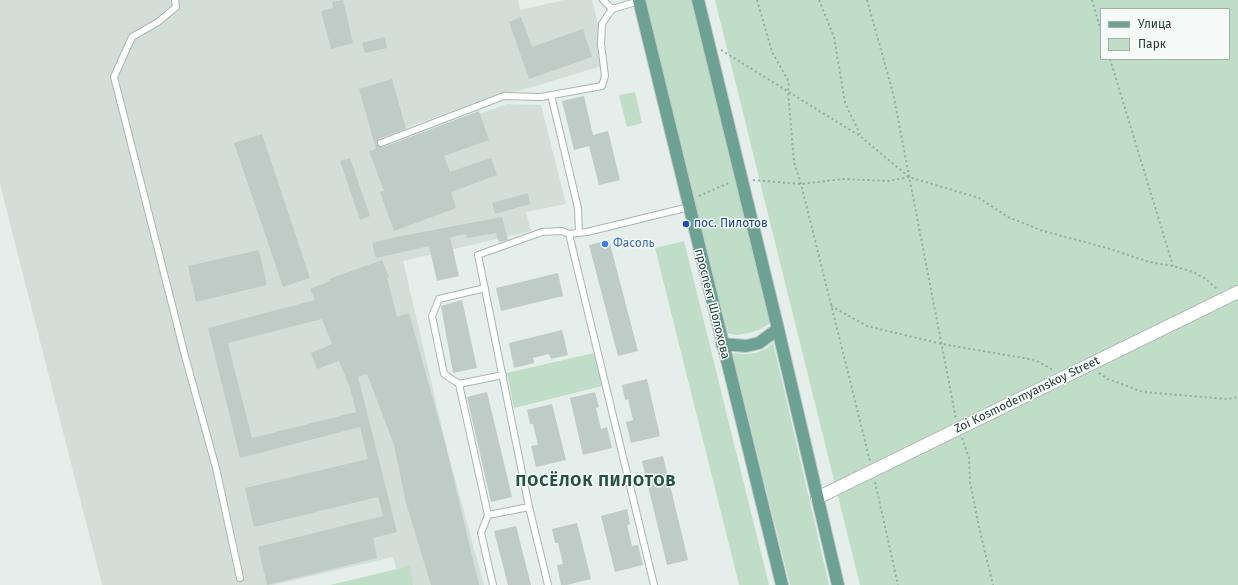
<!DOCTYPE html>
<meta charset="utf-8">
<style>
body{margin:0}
#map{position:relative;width:1238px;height:585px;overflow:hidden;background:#e5eeea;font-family:"Fira Sans",sans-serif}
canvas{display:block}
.legend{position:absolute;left:1100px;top:8px;width:130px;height:52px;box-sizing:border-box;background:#f6faf8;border:1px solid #a2afab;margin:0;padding:5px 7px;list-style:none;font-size:12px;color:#253f38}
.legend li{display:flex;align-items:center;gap:8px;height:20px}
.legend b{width:20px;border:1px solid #a2afab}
</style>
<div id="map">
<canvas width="1238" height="585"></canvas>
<ul class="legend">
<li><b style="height:5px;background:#6ca193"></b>Улица</li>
<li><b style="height:11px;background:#c0ddc7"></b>Парк</li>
</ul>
</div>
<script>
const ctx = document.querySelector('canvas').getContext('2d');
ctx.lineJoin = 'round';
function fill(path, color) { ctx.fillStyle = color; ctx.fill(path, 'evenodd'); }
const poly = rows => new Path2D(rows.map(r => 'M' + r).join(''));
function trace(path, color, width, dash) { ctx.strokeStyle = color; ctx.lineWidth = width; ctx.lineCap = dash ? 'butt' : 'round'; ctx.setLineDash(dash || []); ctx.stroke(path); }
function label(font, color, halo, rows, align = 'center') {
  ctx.font = font + ' "Fira Sans",sans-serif'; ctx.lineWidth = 3; ctx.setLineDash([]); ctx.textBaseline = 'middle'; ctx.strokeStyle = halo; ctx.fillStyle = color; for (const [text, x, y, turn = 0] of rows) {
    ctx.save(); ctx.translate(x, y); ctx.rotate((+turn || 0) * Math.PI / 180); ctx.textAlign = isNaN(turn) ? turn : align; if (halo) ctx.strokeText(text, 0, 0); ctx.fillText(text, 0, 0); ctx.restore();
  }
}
const built = poly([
 [0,0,518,0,520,10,564,0,592,0,608,64,536,86,484,100,374,139,379,150,507,104,541,105,566,204,526,212,531,231,403,261,447,449,484,585,401,585,393,557,273,585,102,585,0,184]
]);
const green = poly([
 [644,0,692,0,770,323,761,329,749,333,737,335,725,333],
 [715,0,1238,0,1238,585,860,585],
 [1101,9,1229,9,1229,59,1101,59],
 [635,92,642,123,627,127,619,95],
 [684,241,769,585,739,585,655,248],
 [773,342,829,585,790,585,732,353,746,354,756,353,766,349],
 [594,353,602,386,514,408,507,373],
 [410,566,413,585,330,585]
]);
const building = poly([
 [343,0,353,43,331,49,321,11,333,8,332,2],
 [521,17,532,47,583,29,592,57,529,79,509,22],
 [385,37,387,48,365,53,362,43],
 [392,79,406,129,379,139,377,142,378,146,383,147,479,111,489,140,444,156,450,172,491,158,497,175,451,192,456,208,394,231,380,192,384,191,369,151,376,149,359,89],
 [584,96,593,135,608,131,620,180,599,185,589,146,574,150,562,101],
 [262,134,310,278,283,287,234,143],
 [350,158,370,216,360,220,340,161],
 [528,193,530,204,495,214,492,203],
 [502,217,508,240,499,242,496,233,467,238,466,234,450,237,459,276,437,281,429,246,376,258,372,243,396,237],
 [609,240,638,351,618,356,589,245],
 [259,250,267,285,196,302,188,266],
 [382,260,389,277,387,278,397,317,409,313,445,443,479,585,431,585,406,503,394,445,367,374,358,377,397,532,373,538,377,558,267,585,258,547,383,516,378,497,254,527,245,488,368,459,360,427,240,458,208,328,315,300,310,289,330,281,329,279],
 [322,319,332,344,311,353,317,369,339,361,350,388,356,412,252,438,228,343],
 [558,273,563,296,501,311,496,288],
 [462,300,477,368,453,373,441,306],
 [562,330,568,355,551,359,549,354,533,358,534,363,514,368,509,343],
 [647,379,660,436,631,443,626,422,633,420,628,399,625,400,622,385],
 [487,392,512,497,491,502,467,397],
 [595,392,599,407,596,408,601,429,607,427,612,448,583,455,570,398],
 [552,404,566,460,536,467,531,446,538,445,533,424,530,424,527,410],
 [663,456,688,560,667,565,642,461],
 [627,509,630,524,627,525,632,546,638,545,643,565,615,572,601,516],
 [577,523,591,579,567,585,561,585,557,565,563,564,558,543,555,543,552,529],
 [516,526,531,585,508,585,494,531]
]);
const path = poly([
 [757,0,772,52,789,82,788,91,794,162,801,184,870,461],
 [819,0,834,37,845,103,860,134],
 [867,0,893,93,956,419],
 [1092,0,1101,31],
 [721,50,860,136,909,177,979,198,1008,217,1043,231,1107,248,1149,262,1173,266,1193,272,1206,279,1218,290],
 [1110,59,1173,266],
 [753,180,801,184,843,179,888,181,909,177],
 [699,196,731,182],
 [831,306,867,326,942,344,1035,360,1053,370],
 [1099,373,1108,379,1143,392,1227,399,1238,397],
 [962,438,969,458,970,482,979,527,993,585],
 [875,482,898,585]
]);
const service = poly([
 [175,0,176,7,158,22,132,37,114,77,185,356,216,468,240,578],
 [603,0,612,9],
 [551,95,578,208,579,233],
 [381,143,504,96,541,97,602,86,605,76,601,44,602,24,612,9,639,1],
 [569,234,654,585],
 [485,288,439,299,432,316,444,374,459,384,488,515,481,533,493,585],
 [459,384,503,375],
 [488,515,529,507],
 [548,585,529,507,478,255,542,232,562,231,569,234,587,232,689,207]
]);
const tertiary = poly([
 [817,498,1238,292]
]);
const primary = poly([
 [639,0,782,585],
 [698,0,778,329,838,585],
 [722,344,746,346,759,343,778,329]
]);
const markers = [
 [686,224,4,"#1a4fb4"],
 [605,244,4,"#3f7fe0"]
];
const transitNames = [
 ["пос. Пилотов",694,224]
];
const shopNames = [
 ["Фасоль",613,244]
];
const streetNames = [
 ["проспект Шолохова",712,304,76],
 ["Zoi Kosmodemyanskoy Street",1027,395,-26]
];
const districtNames = [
 ["ПОСЁЛОК ПИЛОТОВ",596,482]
];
fill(built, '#d4ded9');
fill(green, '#c0ddc7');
fill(building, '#becbc6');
trace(service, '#a8b6b1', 8);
trace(tertiary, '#a8b6b1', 14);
trace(primary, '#c2c9c7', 14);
trace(path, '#88b0a3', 2, [2, 3]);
trace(service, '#fff', 6);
trace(tertiary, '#fff', 12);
trace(primary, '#6ca193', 12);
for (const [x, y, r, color] of markers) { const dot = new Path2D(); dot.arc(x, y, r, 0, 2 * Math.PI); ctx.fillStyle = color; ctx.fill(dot); trace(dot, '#f6faf8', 1.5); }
label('12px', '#164399', '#f6faf8', transitNames, 'left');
label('12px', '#366cbe', '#f6faf8', shopNames, 'left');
label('12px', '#253f38', '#f6faf8', streetNames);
ctx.letterSpacing = '1px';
label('bold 16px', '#225145', '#f6faf8', districtNames);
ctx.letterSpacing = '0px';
</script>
